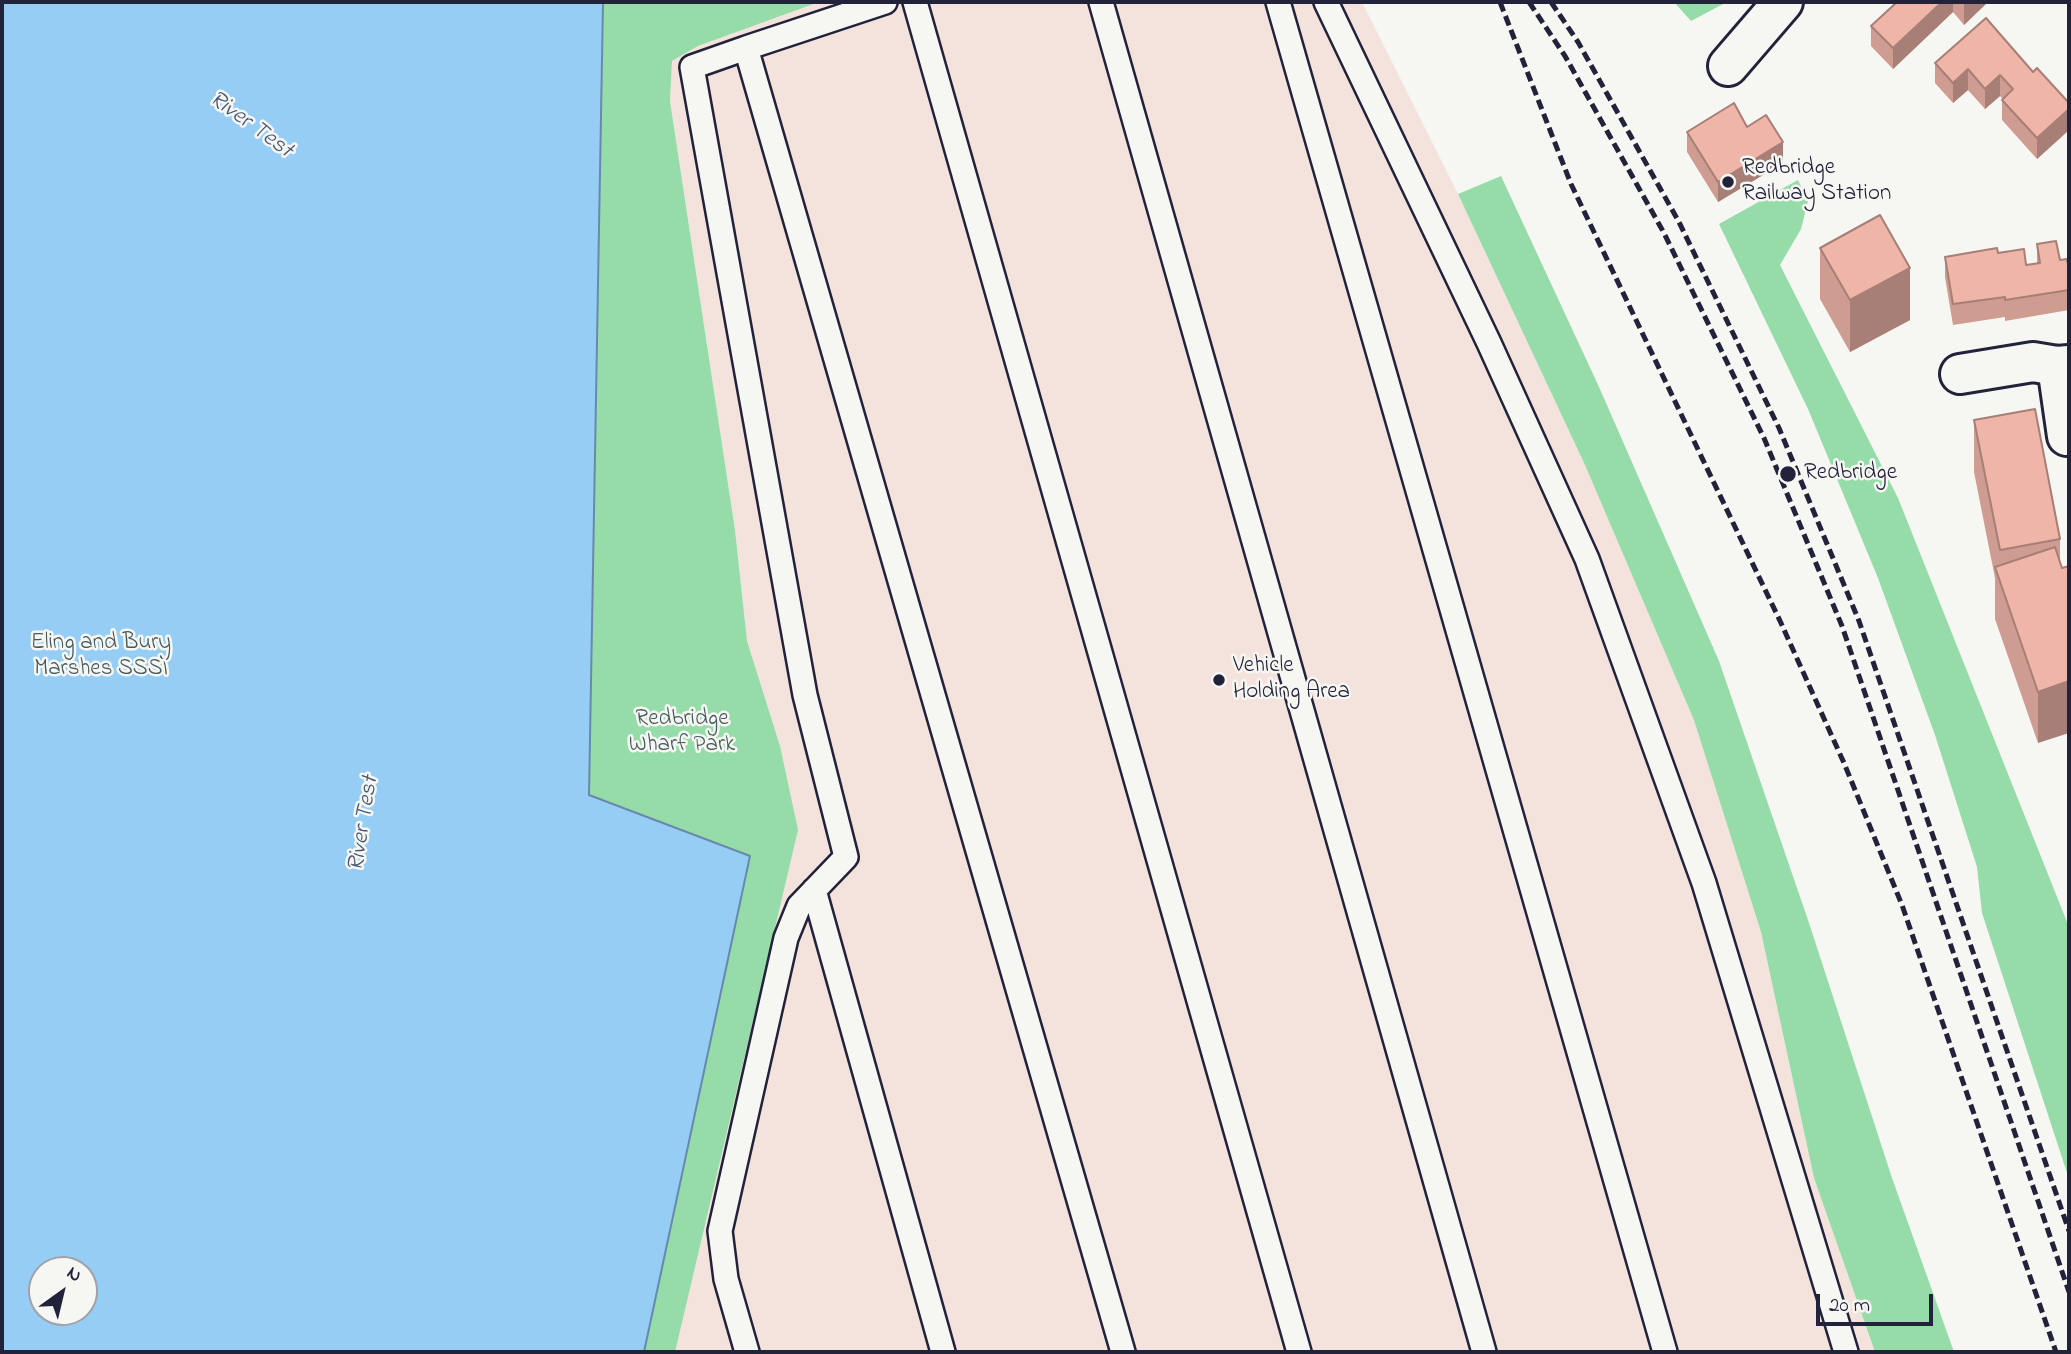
<!DOCTYPE html>
<style>
body{margin:0}
#map{position:relative;width:2071px;height:1354px;overflow:hidden;background:#f6f6f2;font-family:"Indie Flower",sans-serif}
canvas{display:block}
.frame{position:absolute;inset:0;border:4px solid #22223b;pointer-events:none}
.north{position:absolute;left:28px;top:1256px;width:70px;height:70px;box-sizing:border-box;background:#f6f6f2;border:2px solid #a1a1a9;border-radius:50%;rotate:34deg;font-size:19px;font-weight:700;line-height:28px;text-align:center;color:#22223b}
.north::after{content:'';display:block;margin:auto;width:24px;height:32px;background:#22223b;clip-path:polygon(50% 0,100% 100%,50% 72%,0 100%)}
.scale{position:absolute;left:1816px;top:1294px;width:117px;height:32px;box-sizing:border-box;border:4px solid #22223b;border-top:0;padding-left:9px;font-size:21px;line-height:24px;white-space:nowrap;color:#22223b;-webkit-text-stroke:5px #f6f6f2;paint-order:stroke}
</style>
<div id="map">
<canvas width="2071" height="1354"></canvas>
<div class="frame"></div>
<div class="north">N</div>
<div class="scale">20 m</div>
</div>
<script>
const ctx = document.querySelector('canvas').getContext('2d');
ctx.lineJoin = 'round';
function fill(path, color) { ctx.fillStyle = color; ctx.fill(path, 'evenodd'); }
const poly = rows => new Path2D(rows.map(r => 'M' + r).join(''));
function trace(path, color, width, dash) { ctx.strokeStyle = color; ctx.lineWidth = width; ctx.lineCap = dash ? 'butt' : 'round'; ctx.setLineDash(dash || []); ctx.stroke(path); }
function label(font, color, halo, rows, align = 'center') {
  ctx.font = font + ' "Indie Flower",sans-serif'; ctx.lineWidth = 5; ctx.setLineDash([]); ctx.textBaseline = 'middle'; ctx.strokeStyle = halo; ctx.fillStyle = color; for (const [text, x, y, turn = 0] of rows) {
    ctx.save(); ctx.translate(x, y); ctx.rotate((+turn || 0) * Math.PI / 180); ctx.textAlign = isNaN(turn) ? turn : align; if (halo) ctx.strokeText(text, 0, 0); ctx.fillText(text, 0, 0); ctx.restore();
  }
}
const built = poly([
 [819,2,1362,2,1458,194,1585,465,1694,719,1761,932,1814,1178,1875,1352,644,1352,780,746,747,641,735,530,670,101,672,61,698,46]
]);
const green = poly([
 [603,2,819,2,698,46,672,61,670,101,735,530,747,641,780,746,798,830,675,1352,397,1352,589,796],
 [1674,2,1727,2,1691,21],
 [1501,176,1599,387,1719,661,1809,923,1892,1178,1954,1352,1875,1352,1814,1178,1761,932,1694,720,1585,465,1458,194],
 [1798,180,1808,201,1801,229,1780,265,1898,498,2069,927,2069,1179,1982,913,1977,867,1935,735,1878,578,1808,409,1719,224]
]);
const water = poly([
 [2,2,603,2,589,795,750,856,644,1352,2,1352,2,2],
 [42,1270,84,1270,84,1312,42,1312,42,1270]
]);
const lane = poly([
 [885,2,746,48,1123,1352],
 [915,2,1299,1352],
 [1101,2,1484,1352],
 [1278,2,1665,1352],
 [1326,2,1489,343,1587,559,1704,883,1846,1352],
 [746,48,692,67,805,695,846,857,799,906,786,938,720,1231,726,1279,747,1352],
 [814,890,943,1352]
]);
const street = poly([
 [1728,66,1783,2],
 [2057,366,2067,436],
 [1960,374,2033,362,2057,366,2069,365]
]);
const rail = poly([
 [1500,2,1571,184,1781,623,1844,763,1902,905,2056,1352],
 [1529,2,1565,56,1664,233,1764,438,1842,626,2069,1292],
 [1551,2,1578,42,1679,222,1779,428,1859,621,2069,1231]
]);
const wall = poly([
 [1897,2,1988,2,1964,25,1953,12,1893,69,1871,46,1871,26],
 [1935,63,2033,72,2069,103,2069,130,2037,159,2002,120,2002,100,2003,99,2000,96,1985,109,1968,90,1953,103,1935,83],
 [1747,127,1783,163,1718,202,1687,152,1687,132],
 [2037,244,2060,260,2069,271,2069,310,2005,321,2005,317,1953,325,1945,277,1945,257,1998,253,2026,265,2037,263],
 [1820,248,1910,320,1850,352,1820,299],
 [1974,420,2060,539,2060,561,2038,743,1995,619,1995,578,1974,472]
]);
const shadedWall = poly([
 [1942,2,1953,2,1953,12,1893,69,1893,48],
 [1967,2,1988,2,1964,25,1964,4],
 [1968,69,1968,90,1953,103,1953,83],
 [2000,75,2000,96,1985,109,1985,89],
 [2069,109,2069,130,2037,159,2037,138],
 [1783,142,1783,163,1718,202,1718,182],
 [1910,268,1910,320,1850,352,1850,300],
 [2069,681,2069,733,2038,743,2038,692]
]);
const building = poly([
 [1897,2,1942,2,1893,48,1871,26,1897,2],
 [1986,18,2033,72,2037,68,2069,103,2069,109,2037,138,2002,100,2013,89,2000,75,1985,89,1968,69,1953,83,1935,63,1986,18],
 [1734,103,1747,127,1766,115,1783,142,1718,182,1687,132,1734,103],
 [1880,215,1910,268,1850,300,1820,248,1880,215],
 [2056,241,2060,260,2067,259,2069,271,2069,290,2005,300,2005,297,1953,304,1945,257,1997,248,1998,253,2024,249,2026,265,2040,263,2037,244,2056,241],
 [2035,409,2060,539,2000,550,1974,420,2035,409],
 [2055,547,2062,568,2069,566,2069,681,2038,692,1995,567,2055,547]
]);
const markers = [
 [1728,182,7,"#22223b"],
 [1788,474,9,"#22223b"],
 [1219,680,7,"#22223b"]
];
const poiNames = [
 ["Redbridge",1742,169],
 ["Railway Station",1742,195],
 ["Redbridge",1804,474],
 ["Vehicle",1233,667],
 ["Holding Area",1233,693]
];
const parkNames = [
 ["Eling and Bury",101,644],
 ["Marshes SSSI",101,670],
 ["Redbridge",682,720],
 ["Wharf Park",682,746]
];
const waterNames = [
 ["River Test",250,126,36],
 ["River Test",365,824,-81]
];
fill(built, '#f4e2dc');
fill(green, '#96dca9');
fill(water, '#96cdf5');
trace(water, '#6889ab', 2);
trace(lane, '#22223b', 28);
trace(street, '#22223b', 44);
trace(lane, '#f6f6f2', 23);
trace(street, '#f6f6f2', 38);
trace(rail, '#22223b', 5, [10, 5]);
fill(wall, '#ce9c90');
fill(shadedWall, '#a77f76');
fill(building, '#efb5a8');
trace(building, '#a77f76', 2);
for (const [x, y, r, color] of markers) { const dot = new Path2D(); dot.arc(x, y, r, 0, 2 * Math.PI); ctx.fillStyle = color; ctx.fill(dot); trace(dot, '#f6f6f2', 2.5); }
label('23px', '#22223b', '#f6f6f2', poiNames, 'left');
label('23px', '#455a5c', '#f6f6f2', parkNames);
label('italic 24px', '#455573', '#f6f6f2', waterNames);
</script>
